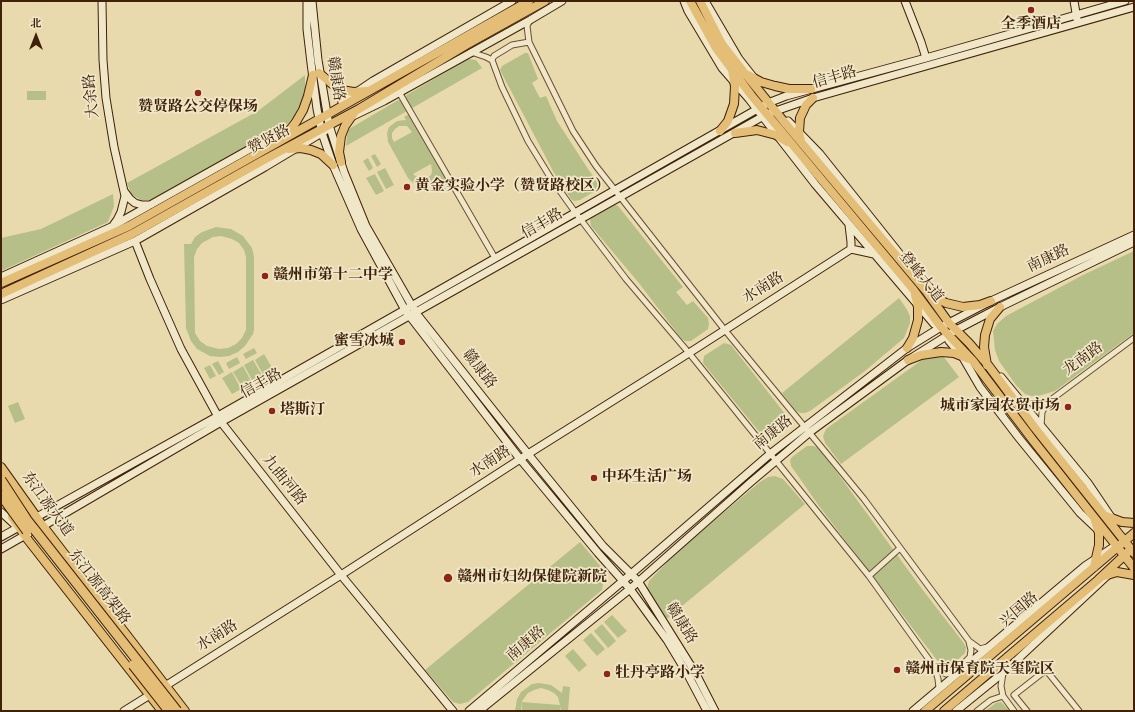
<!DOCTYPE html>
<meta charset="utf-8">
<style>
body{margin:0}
#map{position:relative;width:1135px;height:712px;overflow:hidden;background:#e8daac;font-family:"Sorts Mill Goudy","Noto Serif SC",serif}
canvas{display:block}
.frame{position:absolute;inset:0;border:2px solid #3f210a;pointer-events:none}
.north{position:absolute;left:16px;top:16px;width:40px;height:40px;-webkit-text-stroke:3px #f0e7c9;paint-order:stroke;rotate:0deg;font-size:11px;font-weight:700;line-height:16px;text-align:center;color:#3f210a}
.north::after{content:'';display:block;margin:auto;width:14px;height:18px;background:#3f210a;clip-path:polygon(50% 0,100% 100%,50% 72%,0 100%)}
</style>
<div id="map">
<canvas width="1135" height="712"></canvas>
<div class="frame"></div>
<div class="north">北</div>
</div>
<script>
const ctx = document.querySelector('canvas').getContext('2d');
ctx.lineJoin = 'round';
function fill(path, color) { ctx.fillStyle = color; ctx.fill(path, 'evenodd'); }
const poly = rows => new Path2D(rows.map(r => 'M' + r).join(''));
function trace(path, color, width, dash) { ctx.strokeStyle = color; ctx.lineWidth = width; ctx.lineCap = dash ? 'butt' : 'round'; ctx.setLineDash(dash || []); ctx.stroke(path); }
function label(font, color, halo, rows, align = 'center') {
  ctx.font = font + ' "Sorts Mill Goudy","Noto Serif SC",serif'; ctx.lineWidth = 3.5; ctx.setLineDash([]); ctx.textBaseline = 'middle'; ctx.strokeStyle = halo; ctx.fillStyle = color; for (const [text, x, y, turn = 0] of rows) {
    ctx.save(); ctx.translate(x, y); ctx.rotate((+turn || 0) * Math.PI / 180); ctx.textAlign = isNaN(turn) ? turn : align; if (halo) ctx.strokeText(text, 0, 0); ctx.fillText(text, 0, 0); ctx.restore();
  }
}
const green = poly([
 [525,53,528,53,538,79,532,83,540,98,546,96,557,121,590,172,598,182,597,188,595,191,580,200,574,201,571,199,553,171,500,70,502,66],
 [468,59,476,60,482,68,346,146,347,136,349,129],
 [305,75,305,92,295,116,284,127,153,200,141,200,131,194,127,183,258,111],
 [27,91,46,91,46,100,27,100],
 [409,114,452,189,446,192,437,175,431,183,425,185,418,185,412,182,408,178,388,142,387,133,389,127,397,121,406,120,404,117],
 [399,126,407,126,412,132,394,142,392,138,392,133,395,129],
 [431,164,432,171,431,175,427,178,419,179,413,174],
 [375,154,381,164,377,167,371,156],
 [368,158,373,168,369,171,363,161],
 [385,168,394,185,386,189,377,172],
 [375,174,384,191,376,195,366,178],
 [113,194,114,206,108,222,1,271,1,238,41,229],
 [614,204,618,206,683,287,676,292,687,305,693,301,708,318,709,324,708,329,691,341,685,341,681,338,638,282,591,226,590,220,592,216],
 [216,227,231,229,243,236,252,248,254,257,254,330,253,334,245,346,238,352,229,356,220,357,210,356,197,349,191,341,186,328,184,244,191,244,195,237,202,232],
 [221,236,232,239,239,243,244,250,246,257,246,330,242,338,236,344,228,348,219,349,207,346,200,341,195,333,194,257,197,249,202,243,213,237],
 [1134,251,1134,333,1055,391,1038,396,1031,396,1025,394,1016,385,999,361,995,350,993,331,997,324,1006,316,1083,275],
 [899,298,906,308,910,316,910,323,904,338,865,371,810,411,805,413,800,413,795,410,782,393],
 [724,343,731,345,786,415,788,421,788,426,774,437,770,439,765,438,761,434,703,363,704,356],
 [254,348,257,353,246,359,243,354],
 [264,354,274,371,264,376,255,360],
 [943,356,959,377,841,464,825,443,823,436,826,429,926,357],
 [237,357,240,363,229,369,226,363],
 [253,360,263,377,253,382,244,365],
 [218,361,224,372,219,375,212,364],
 [210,365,216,376,210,379,204,368],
 [243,366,252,383,243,388,233,372],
 [232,372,241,389,232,394,222,378],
 [18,402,25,419,15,423,8,406],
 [807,446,814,446,820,449,919,585,963,642,966,647,965,653,953,664,947,667,940,664,819,506,791,466,790,460,792,457],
 [775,476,783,479,805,504,664,621,646,593,649,581,681,548,760,482,768,477],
 [580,542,602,568,604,578,602,590,468,702,460,704,453,702,425,670],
 [612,615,627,631,618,638,604,622],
 [602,624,616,641,608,648,594,631],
 [591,633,605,649,597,656,583,640],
 [573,649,587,665,579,672,565,656],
 [539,683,551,685,562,693,563,686,570,687,568,711,561,711,560,706,560,711,522,711,522,702,560,705,558,697,554,693,548,690,541,688,534,690,528,693,522,701,521,711,515,711,517,699,521,692,532,684],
 [1001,702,1010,711,985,711,996,703]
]);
const street = poly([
 [530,20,527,26,529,42,573,131,596,166,724,329,864,499,969,641,980,649,987,647],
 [471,52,486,57,492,60,502,87,528,141,550,177,575,212,626,279,689,353,869,576,935,668,938,679,939,688],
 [492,60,494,56,512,45,529,42],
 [399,92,495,258],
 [1022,402,1036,403,1047,402],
 [1041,426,1042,412,1048,402,1134,338],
 [869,576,900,548],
 [935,668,946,674,951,673,961,666,970,657,971,650,969,642],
 [1003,696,1001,686,1003,673],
 [977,711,991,700,1003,696,1014,711],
 [1027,711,1014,695,1046,670,1079,711]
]);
const secondary = poly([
 [102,1,103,60,106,98,114,147,125,196,121,212,117,220,114,224],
 [307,1,307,29,311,63,317,109,322,133,333,165,361,229,405,310,520,459,598,553,630,589,667,640,688,675,707,711],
 [312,1,318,60,329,125,344,172,366,226,416,313,528,454,603,546,638,581,696,674,715,711],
 [684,1,688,11,722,68,749,99,815,184,934,324],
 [705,1,739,59,754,78],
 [905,1,921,42,926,58],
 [1074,1,1077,19],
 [342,102,373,81,512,1],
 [353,116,384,101,530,20,562,1],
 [788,121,820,154,899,253],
 [124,191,130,199,135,203,142,205,150,205],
 [849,225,851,242,851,249],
 [135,241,150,279,181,349,221,422,341,575,453,711],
 [1,277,111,227,257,145,289,131],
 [1,300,135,241,265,167,325,131],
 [949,341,962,356,980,387,1019,438,1080,513,1098,530],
 [1001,377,1088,483,1113,520],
 [1,512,14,524],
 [38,529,221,422,767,114,813,98,1134,7],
 [1,537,218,416,768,103,786,96,926,58,1125,1],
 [1,549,29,533],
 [162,688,341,575,528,454,689,353,851,249,874,254],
 [124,711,153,693],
 [469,711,630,575,770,454,907,348,941,327,991,301,1134,235],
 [479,711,630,589,751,482,810,432,908,360,956,330,1000,307,1134,242],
 [913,711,1085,566,1112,548],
 [956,711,1004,672,1108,575]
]);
const primary = poly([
 [690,1,716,48,751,95,912,288,941,327,973,361,1032,439,1134,568],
 [700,1,722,44,743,71,785,123,926,291,949,323,969,343,988,365,1035,428,1134,553],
 [319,73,332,84,342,90,353,92,367,91],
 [748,75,761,82,775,86,789,89,811,89],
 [720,131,728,121,734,104,735,86,732,70],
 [735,133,757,130,776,135,787,142],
 [285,136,296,122,303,110,308,96,313,75],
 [801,141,799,132,800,118,806,105,813,98],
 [289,149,301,148,311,150,321,154,333,165],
 [341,162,339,152,341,136,345,126,354,113],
 [1,283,129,226,529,1],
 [1,294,132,234,262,161,359,109,466,45,545,1],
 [932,296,946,303,963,307,980,305,991,301],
 [907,348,913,338,918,320,918,307,915,295],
 [908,360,921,355,941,352,954,353,969,359],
 [987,365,984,347,985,335,990,319,1000,307],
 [1,467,43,526,185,711],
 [1106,516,1122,522,1134,523],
 [12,517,25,536,162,711],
 [1094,567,1099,545,1099,533,1095,521],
 [1104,576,1117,572,1134,575],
 [925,711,1134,533],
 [944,711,1098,580,1128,552]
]);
const highwayBridge = poly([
 [1,480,27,520,177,711],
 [1,495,27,531],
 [133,665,169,711]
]);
const markers = [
 [1031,10,4,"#8f2418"],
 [198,93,4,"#8f2418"],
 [407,187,4,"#8f2418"],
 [265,276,4,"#8f2418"],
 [402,342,4,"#8f2418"],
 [1068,407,4,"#8f2418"],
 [272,411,4,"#8f2418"],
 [594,478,4,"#8f2418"],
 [448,578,5,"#8f2418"],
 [897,670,4,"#8f2418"],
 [607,674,4,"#8f2418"]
];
const poiNames = [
 ["全季酒店",1031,25,"center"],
 ["赞贤路公交停保场",198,108,"center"],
 ["黄金实验小学（赞贤路校区）",415,187],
 ["赣州市第十二中学",273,276],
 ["蜜雪冰城",394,342,"right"],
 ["城市家园农贸市场",1060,407,"right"],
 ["塔斯汀",280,411],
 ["中环生活广场",602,478],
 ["赣州市妇幼保健院新院",457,578],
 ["赣州市保育院天玺院区",905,670],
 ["牡丹亭路小学",615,674]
];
const streetNames = [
 ["赣康路",334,79,81],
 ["信丰路",835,79,-16],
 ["大余路",93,96,-96],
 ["赞贤路",270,141,-28],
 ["信丰路",543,225,-30],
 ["南康路",1049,260,-25],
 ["登峰大道",920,278,51],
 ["水南路",764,289,-32],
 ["龙南路",1084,360,-36],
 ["赣康路",478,370,52],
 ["信丰路",262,385,-29],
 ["南康路",774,434,-39],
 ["水南路",491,463,-33],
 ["九曲河路",283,481,51],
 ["东江源大道",46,505,54],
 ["东江源高架路",98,588,52],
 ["兴国路",1020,611,-40],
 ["赣康路",680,624,58],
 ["水南路",218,637,-32],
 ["南康路",527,645,-40]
];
fill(green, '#b7bf88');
trace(street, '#694f32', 7);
trace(secondary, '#3f210a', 9);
trace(primary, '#3f210a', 10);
trace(street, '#f0e7c9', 5);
trace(secondary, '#f0e7c9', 7);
trace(primary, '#e4bd76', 8);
trace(highwayBridge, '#3f210a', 11, []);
trace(highwayBridge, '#e4bd76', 9);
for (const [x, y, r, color] of markers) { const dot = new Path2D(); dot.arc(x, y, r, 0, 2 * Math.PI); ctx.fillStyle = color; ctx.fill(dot); trace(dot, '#f0e7c9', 1.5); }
label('bold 15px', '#3f210a', '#f0e7c9', poiNames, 'left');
label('15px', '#3f210a', '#f0e7c9', streetNames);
</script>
